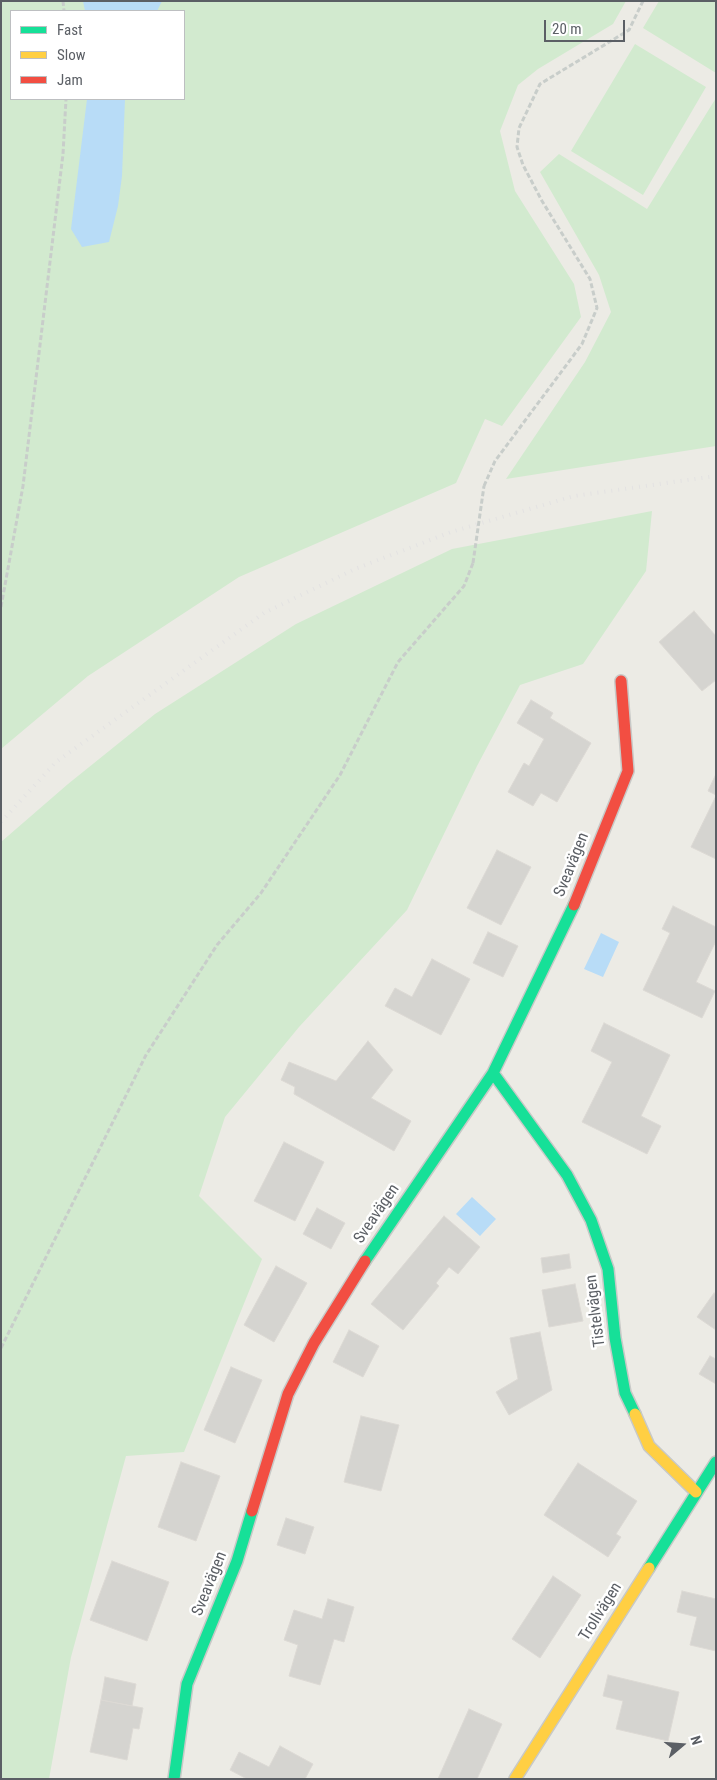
<!DOCTYPE html>
<meta charset="utf-8">
<style>
body{margin:0}
#map{position:relative;width:717px;height:1780px;overflow:hidden;background:#ecebe5;font-family:"Roboto Condensed",sans-serif}
canvas{display:block}
.frame{position:absolute;inset:0;border:2px solid #5b5f65;pointer-events:none}
.legend{position:absolute;left:10px;top:10px;width:175px;height:90px;box-sizing:border-box;background:#fff;border:1px solid #bdbfc1;margin:0;padding:6px 9px;list-style:none;font-size:15px;color:#5b5f65}
.legend li{display:flex;align-items:center;gap:10px;height:25px}
.legend b{width:25px;border:1px solid #bdbfc1}
.north{position:absolute;left:657px;top:1720px;width:50px;height:50px;-webkit-text-stroke:4px #fff;paint-order:stroke;rotate:72deg;font-size:14px;font-weight:700;line-height:20px;text-align:center;color:#5b5f65}
.north::after{content:'';display:block;margin:auto;width:18px;height:22px;background:#5b5f65;clip-path:polygon(50% 0,100% 100%,50% 72%,0 100%)}
.scale{position:absolute;left:544px;top:20px;width:81px;height:22px;box-sizing:border-box;border:2px solid #5b5f65;border-top:0;padding-left:6px;font-size:15px;line-height:18px;white-space:nowrap;color:#5b5f65;-webkit-text-stroke:4px #fff;paint-order:stroke}
</style>
<div id="map">
<canvas width="717" height="1780"></canvas>
<div class="frame"></div>
<ul class="legend">
<li><b style="height:6px;background:#16e098"></b>Fast</li>
<li><b style="height:6px;background:#ffcf43"></b>Slow</li>
<li><b style="height:6px;background:#f24e42"></b>Jam</li>
</ul>
<div class="north">N</div>
<div class="scale">20 m</div>
</div>
<script>
const ctx = document.querySelector('canvas').getContext('2d');
ctx.lineJoin = 'round';
function fill(path, color) { ctx.fillStyle = color; ctx.fill(path, 'evenodd'); }
const poly = rows => new Path2D(rows.map(r => 'M' + r).join(''));
function trace(path, color, width, dash) { ctx.strokeStyle = color; ctx.lineWidth = width; ctx.lineCap = dash ? 'butt' : 'round'; ctx.setLineDash(dash || []); ctx.stroke(path); }
function label(font, color, halo, rows, align = 'center') {
  ctx.font = font + ' "Roboto Condensed",sans-serif'; ctx.lineWidth = 5; ctx.setLineDash([]); ctx.textBaseline = 'middle'; ctx.strokeStyle = halo; ctx.fillStyle = color; for (const [text, x, y, turn = 0] of rows) {
    ctx.save(); ctx.translate(x, y); ctx.rotate((+turn || 0) * Math.PI / 180); ctx.textAlign = isNaN(turn) ? turn : align; if (halo) ctx.strokeText(text, 0, 0); ctx.fillText(text, 0, 0); ctx.restore();
  }
}
const green = poly([
 [1,1,626,1,613,24,538,69,518,85,500,131,515,191,574,284,581,317,502,426,485,419,456,483,239,577,88,676,1,749],
 [11,11,184,11,184,99,11,99],
 [659,1,716,1,716,73,643,28],
 [635,44,706,87,643,195,571,151],
 [716,98,716,446,506,479,585,362,611,312,599,275,540,172,559,154,647,209],
 [652,511,646,571,583,664,520,685,477,766,407,910,299,1027,225,1117,199,1196,262,1259,184,1452,126,1456,71,1657,49,1779,1,1779,1,842,68,784,155,714,296,624,452,549]
]);
const water = poly([
 [83,1,162,1,157,11,85,11],
 [87,99,125,99,122,176,118,206,109,242,82,247,71,229],
 [601,933,619,942,603,977,584,969],
 [472,1197,496,1219,480,1236,456,1214]
]);
const building = poly([
 [694,611,716,636,716,680,702,691,659,642,694,611],
 [531,700,553,713,550,718,591,743,557,802,541,793,533,806,508,792,524,763,529,766,544,739,517,723,531,700],
 [716,774,716,795,708,791,716,774],
 [716,796,716,859,691,847,716,796],
 [497,850,531,867,501,925,467,908,497,850],
 [673,906,716,927,716,941,696,982,715,991,702,1018,643,990,670,933,662,929,673,906],
 [488,932,518,946,503,977,473,963,488,932],
 [432,959,470,979,441,1035,385,1006,395,988,412,997,432,959],
 [604,1023,670,1055,641,1116,661,1126,647,1154,582,1122,612,1062,591,1051,604,1023],
 [368,1041,393,1070,371,1098,411,1121,394,1151,294,1094,295,1087,281,1080,289,1062,336,1081,368,1041],
 [284,1142,324,1162,295,1221,254,1201,284,1142],
 [317,1208,345,1223,331,1249,303,1234,317,1208],
 [444,1216,480,1247,458,1274,449,1267,436,1283,439,1286,403,1330,371,1304,444,1216],
 [569,1254,571,1268,543,1273,541,1258,569,1254],
 [276,1266,307,1283,274,1342,244,1325,276,1266],
 [575,1284,583,1321,549,1327,542,1290,575,1284],
 [714,1293,716,1294,716,1330,697,1317,714,1293],
 [349,1330,379,1346,363,1377,333,1362,349,1330],
 [540,1332,552,1390,509,1415,496,1392,518,1379,510,1338,540,1332],
 [710,1356,716,1359,716,1384,699,1374,710,1356],
 [231,1367,262,1380,235,1443,204,1430,231,1367],
 [361,1416,399,1425,381,1491,344,1482,361,1416],
 [181,1462,220,1476,196,1541,158,1527,181,1462],
 [578,1463,637,1501,616,1534,621,1537,608,1557,544,1515,578,1463],
 [286,1518,314,1527,305,1554,277,1545,286,1518],
 [112,1561,169,1582,147,1641,90,1620,112,1561],
 [553,1576,581,1595,540,1658,512,1639,553,1576],
 [682,1591,716,1599,716,1651,690,1645,697,1617,677,1612,682,1591],
 [328,1599,354,1607,344,1642,334,1639,320,1685,289,1676,298,1645,284,1640,294,1610,322,1619,328,1599],
 [608,1675,679,1692,668,1741,616,1729,623,1701,603,1696,608,1675],
 [105,1677,136,1684,132,1706,101,1700,105,1677],
 [101,1700,143,1708,139,1729,133,1728,127,1760,90,1752,101,1700],
 [469,1709,502,1724,477,1779,438,1779,469,1709],
 [280,1746,313,1764,305,1779,247,1779,230,1770,239,1752,269,1767,280,1746]
]);
const path = poly([
 [63,1,64,11],
 [484,486,495,461,582,344,597,308,590,279,542,201,523,165,517,147,519,128,540,84,629,30,643,1],
 [1,607,23,486,63,154,66,99],
 [1,1348,146,1055,217,945,261,893,340,775,398,662,464,586,473,563]
]);
const fast = poly([
 [493,1073,567,1175,591,1220,608,1269,615,1338,625,1393,635,1414],
 [365,1261,493,1073,574,905],
 [649,1568,716,1462],
 [174,1779,187,1684,237,1561,252,1511]
]);
const slow = poly([
 [635,1414,649,1446,696,1492],
 [515,1779,649,1568]
]);
const jam = poly([
 [574,905,628,771,621,681],
 [252,1511,288,1394,314,1343,365,1261]
]);
const rail = poly([
 [1,822,56,762,264,613,355,569,451,532,574,496,716,476]
]);
const pathBridge = poly([
 [473,563,484,486]
]);
const streetNames = [
 ["Sveavägen",572,865,-68],
 ["Sveavägen",377,1214,-56],
 ["Tistelvägen",596,1311,-97],
 ["Sveavägen",210,1584,-68],
 ["Trollvägen",601,1612,-58]
];
fill(green, '#d2eacf');
fill(water, '#b8dcf7');
fill(building, '#d5d4d0');
trace(building, '#dcd9d4', 1);
trace(fast, '#c8c9c7', 14);
trace(slow, '#c8c9c7', 14);
trace(jam, '#c8c9c7', 14);
trace(path, '#c8cdca', 3, [5, 2.5]);
trace(fast, '#16e098', 11);
trace(slow, '#ffcf43', 11);
trace(jam, '#f24e42', 11);
trace(rail, '#e3e2e2', 4, [1, 6]);
trace(pathBridge, '#c8cdca', 3, [5, 2.5]);
label('16px', '#5b5f65', '#fff', streetNames);
</script>
